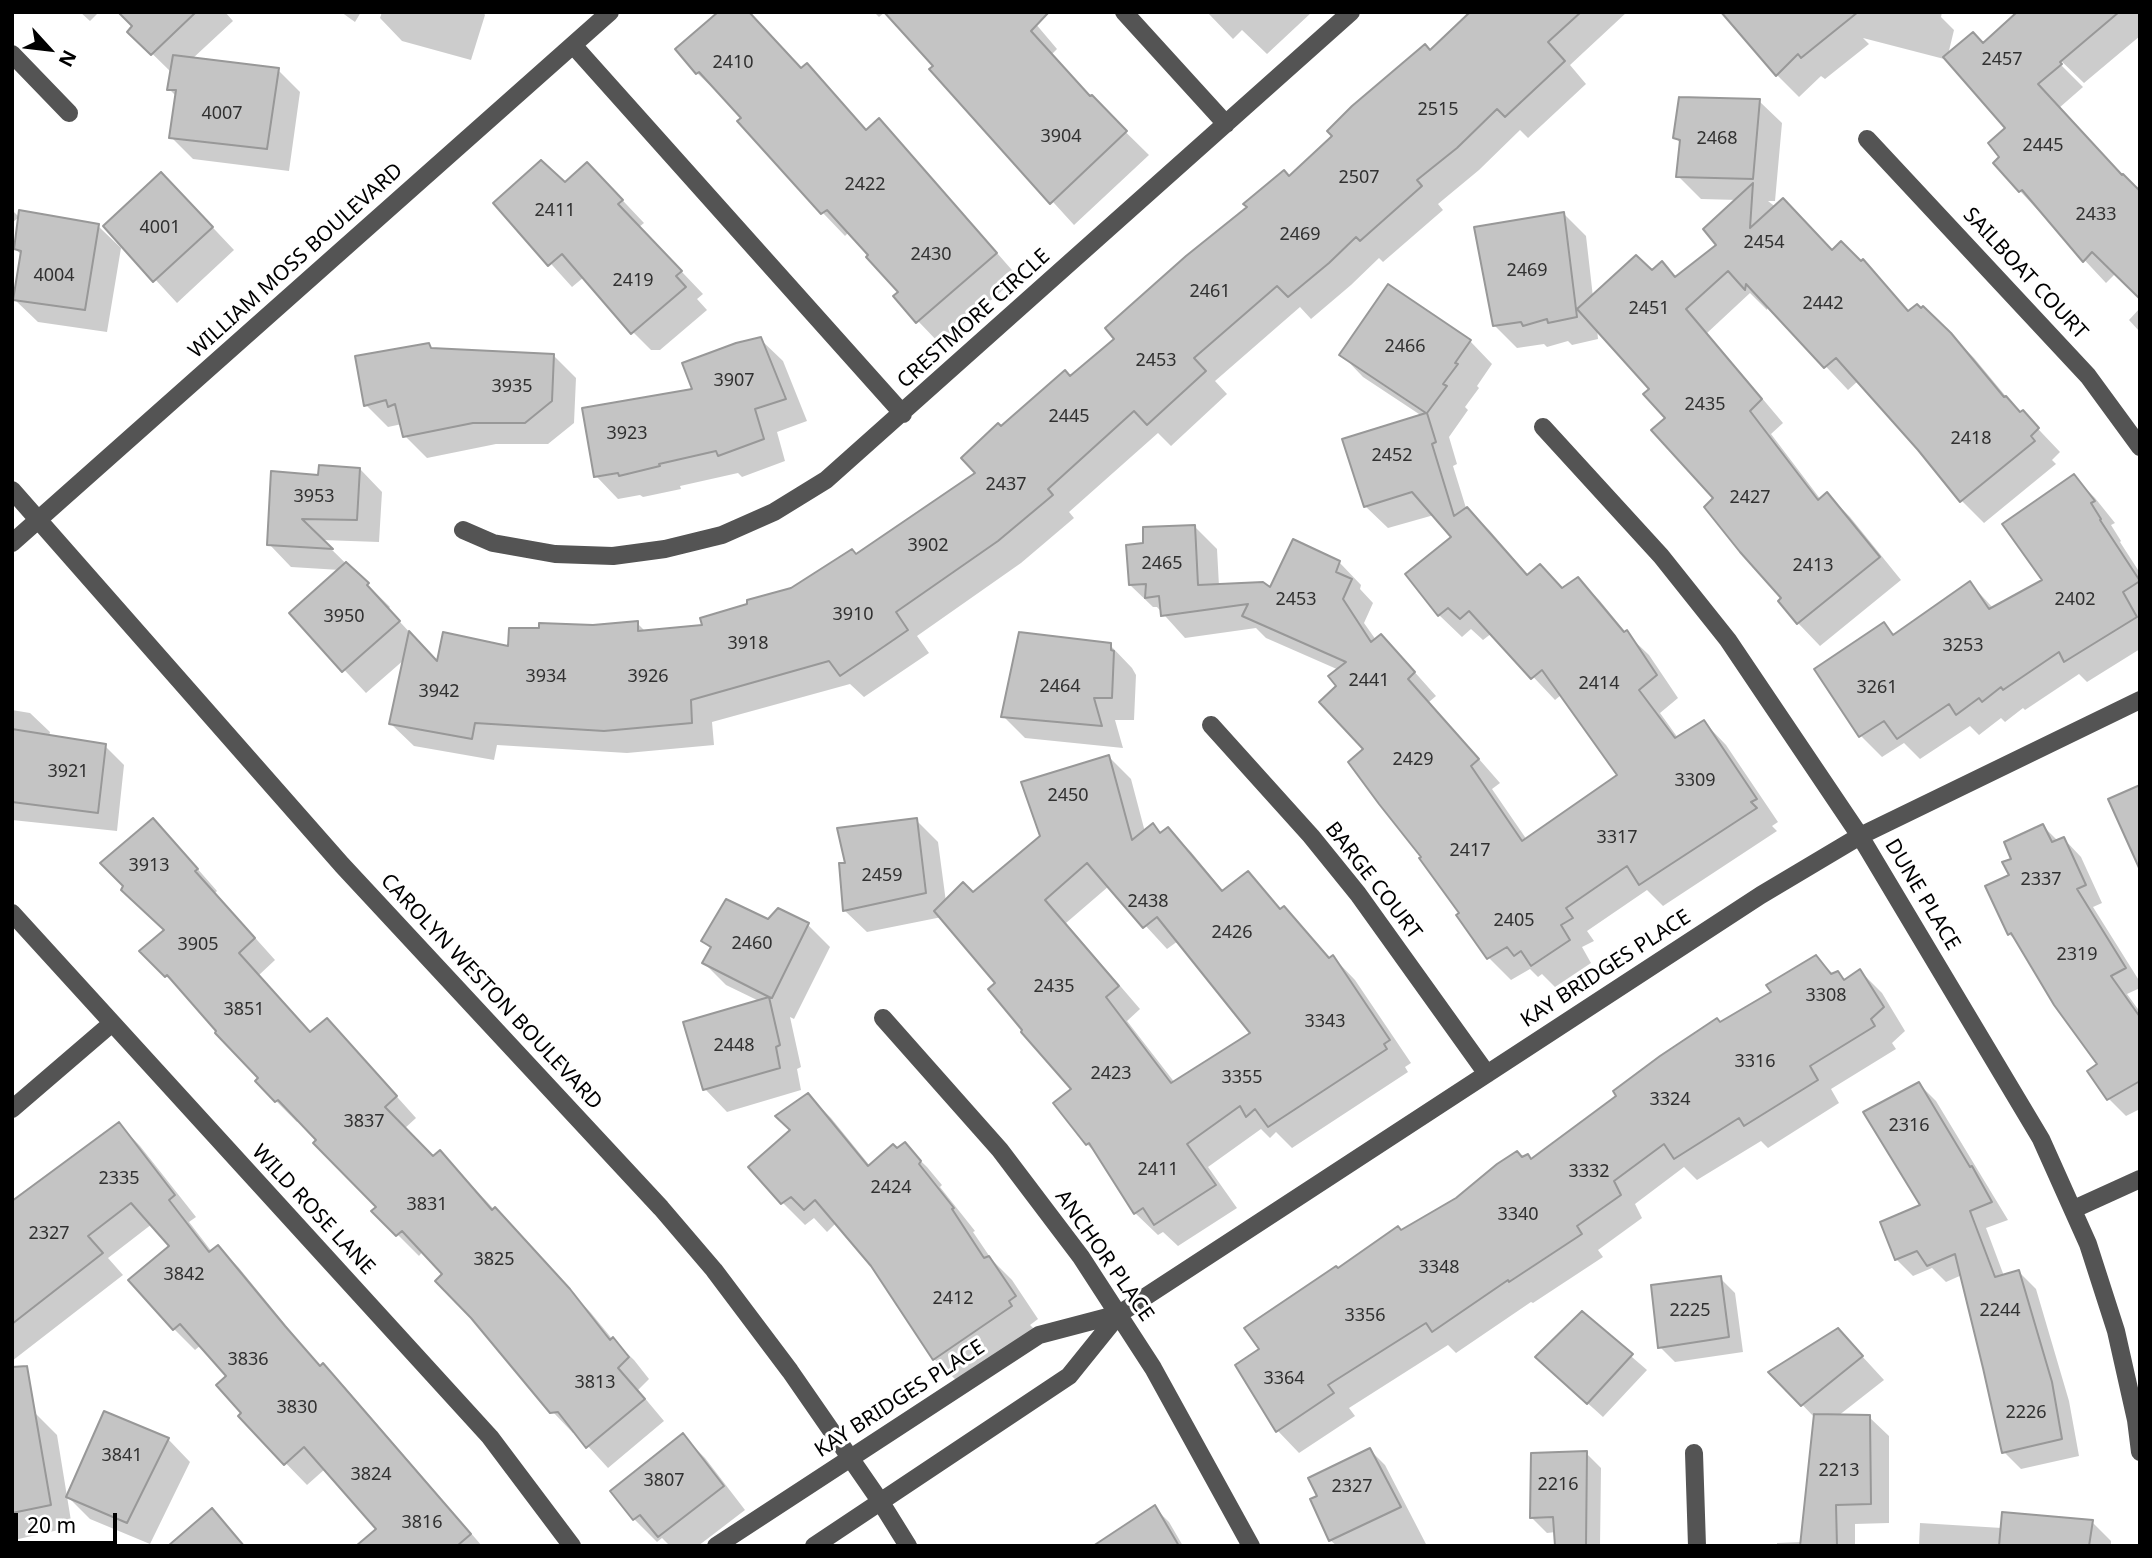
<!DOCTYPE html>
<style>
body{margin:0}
#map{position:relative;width:2152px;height:1558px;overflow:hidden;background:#fff;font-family:"Noto Sans",sans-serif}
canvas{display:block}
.frame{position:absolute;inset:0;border:14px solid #000;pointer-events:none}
.north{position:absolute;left:14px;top:14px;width:70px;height:70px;-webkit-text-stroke:5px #fff;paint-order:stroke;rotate:117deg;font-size:19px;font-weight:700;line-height:28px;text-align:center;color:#000}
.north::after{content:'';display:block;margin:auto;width:24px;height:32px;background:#000;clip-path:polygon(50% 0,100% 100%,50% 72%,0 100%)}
.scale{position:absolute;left:14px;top:1513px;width:103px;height:32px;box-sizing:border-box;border:4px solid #000;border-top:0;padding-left:9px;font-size:21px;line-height:24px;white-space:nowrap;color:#000;-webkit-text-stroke:5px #fff;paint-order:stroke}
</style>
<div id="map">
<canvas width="2152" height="1558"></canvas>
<div class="frame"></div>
<div class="north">N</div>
<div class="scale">20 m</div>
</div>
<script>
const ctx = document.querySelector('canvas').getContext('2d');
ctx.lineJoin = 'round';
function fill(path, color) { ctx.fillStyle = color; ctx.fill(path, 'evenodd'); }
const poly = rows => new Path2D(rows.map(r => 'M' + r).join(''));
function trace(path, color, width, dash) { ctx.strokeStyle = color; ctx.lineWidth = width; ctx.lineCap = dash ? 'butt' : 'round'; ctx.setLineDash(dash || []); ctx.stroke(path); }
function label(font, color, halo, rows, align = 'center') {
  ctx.font = font + ' "Noto Sans",sans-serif'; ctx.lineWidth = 6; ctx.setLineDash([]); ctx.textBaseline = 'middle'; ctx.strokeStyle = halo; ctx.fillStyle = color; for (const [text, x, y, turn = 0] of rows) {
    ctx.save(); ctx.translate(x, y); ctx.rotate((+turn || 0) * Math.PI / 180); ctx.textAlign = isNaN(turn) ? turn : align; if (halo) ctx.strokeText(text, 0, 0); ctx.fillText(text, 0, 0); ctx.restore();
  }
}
const shadow = poly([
 [80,12,99,12,90,21],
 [121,12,225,12,233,21,192,59,278,70,300,92,289,171,193,159,171,137,177,97,169,89,172,73,130,32,134,26],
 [341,12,361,12,355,22],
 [382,12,483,12,485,15,471,60,402,41,380,18],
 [874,12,885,12,879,17],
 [1207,12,1312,12,1267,54,1242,30,1233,39],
 [1473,12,1627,12,1570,65,1586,84,1528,138,1520,130,1479,170,1438,204,1443,210,1383,262,1379,258,1351,285,1311,319,1300,307,1215,381,1227,394,1171,446,1158,433,1069,512,1074,518,1021,563,917,636,929,653,864,697,850,684,712,722,714,745,627,753,497,745,494,760,414,746,391,724,405,659,366,693,291,613,340,570,291,567,269,544,319,477,360,469,382,492,379,542,322,540,390,607,388,609,438,663,509,649,593,627,637,623,646,632,704,627,792,590,857,556,978,473,1001,428,1071,378,1117,340,1290,178],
 [1723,12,1942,12,1941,17,1954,30,1948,55,1983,44,2019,12,2140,12,2140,36,2084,83,2055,55,2053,57,2083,87,2059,108,2140,193,2116,273,2106,283,2020,191,2008,128,1948,60,1863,38,1869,44,1825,79,1821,76,1799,97,1777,75],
 [1035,23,1057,49,1052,54,1091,98,1149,155,1074,225,932,69],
 [677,50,802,70,807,66,867,131,879,121,901,143,1018,277,940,344,918,321,900,292,870,255,849,232,845,236,823,213,740,121,743,118,721,94,720,95,697,73],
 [1759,101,1782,123,1775,201,1768,201,1833,252,1861,264,1863,261,1910,312,1950,334,1974,358,2013,405,2021,414,2023,413,2060,452,2052,460,2056,464,1984,523,1962,501,1919,449,1858,381,1848,390,1768,305,1767,310,1750,293,1707,333,1783,423,1771,434,1821,500,1827,494,1850,517,1901,580,1820,646,1798,623,1780,601,1784,598,1716,498,1652,389,1597,328,1598,339,1572,345,1568,341,1547,347,1544,344,1517,348,1495,326,1564,214,1586,236,1593,297,1652,272,1662,264,1676,278,1718,245,1738,200,1701,199,1678,176,1681,144,1675,137],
 [565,184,610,187,644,223,639,227,703,294,697,299,707,310,660,350,651,350,628,327,584,277,572,287,496,203],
 [183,196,234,250,177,303,106,226],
 [12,210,19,217,12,223],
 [98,226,121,248,107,332,38,322,15,300,22,255,15,249],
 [2140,308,2140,332,2129,320],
 [760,339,783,361,807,421,777,432,785,461,742,477,738,473,680,486,681,489,643,497,640,495,618,499,596,476,695,390],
 [1470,341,1492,364,1477,386,1479,388,1465,407,1468,410,1449,437,1457,464,1453,466,1466,508,1490,531,1529,576,1563,590,1578,579,1600,601,1626,633,1649,655,1678,698,1660,713,1678,738,1704,722,1726,745,1778,822,1772,826,1777,831,1663,906,1647,890,1587,931,1594,941,1582,947,1591,963,1555,987,1542,974,1538,977,1530,969,1511,980,1489,958,1462,913,1424,857,1366,749,1339,686,1339,670,1266,638,1256,628,1185,638,1157,607,1153,607,1130,585,1145,544,1195,527,1217,549,1219,586,1271,590,1339,562,1361,585,1360,589,1373,603,1364,623,1376,640,1403,659,1436,696,1429,702,1500,783,1492,789,1527,840,1619,775,1561,695,1555,700,1492,633,1483,640,1471,629,1462,637,1439,615,1453,537,1434,515,1388,528,1365,506,1422,416,1363,377,1341,354],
 [429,345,434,350,554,356,576,378,574,423,548,444,496,444,427,458,405,436,402,424,388,427,366,405],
 [2074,477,2095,498,2115,523,2111,525,2121,541,2120,542,2140,573,2140,649,2087,682,2079,674,2025,710,2023,708,2005,722,2001,718,1979,735,1970,726,1920,759,1904,743,1882,757,1861,736,1884,625,1895,635,1970,583,1994,609,2044,580],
 [1110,645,1132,668,1136,675,1134,720,1115,720,1123,748,1025,738,1003,716],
 [12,710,30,713,50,732,49,737,105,746,124,765,117,831,12,820],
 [1109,757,1131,779,1145,832,1161,835,1168,830,1191,852,1224,892,1248,874,1282,910,1284,909,1306,931,1330,959,1333,957,1355,980,1411,1063,1405,1067,1408,1072,1292,1148,1276,1132,1270,1138,1261,1129,1208,1167,1237,1208,1178,1246,1163,1232,1158,1235,1135,1213,1099,1156,1087,1144,1074,1089,998,983,942,917,867,932,844,910,847,864,916,820,938,842,946,902,974,895,1042,836],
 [1109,886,1167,949,1178,941,1253,1033,1175,1083,1127,1021,1140,1009,1066,923],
 [2043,826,2058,841,2064,839,2081,857,2102,903,2093,907,2140,982,2140,988,2127,994,2140,1012,2140,1109,2126,1116,2109,1099,2100,1064,2020,944,2009,934,2013,860],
 [174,842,217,891,215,893,275,960,259,975,311,1033,347,1041,416,1118,404,1129,433,1158,439,1152,460,1173,591,1313,613,1340,634,1360,649,1379,638,1390,664,1421,608,1468,576,1433,573,1433,552,1411,445,1274,423,1251,419,1256,374,1211,378,1207,299,1120,297,1122,276,1101,260,1078,187,997,142,951,166,931],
 [769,921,808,925,830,947,794,1019,790,1017,801,1067,797,1069,801,1090,727,1112,705,1089,759,1001,726,985,704,963,712,950,703,941],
 [1816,957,1834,975,1837,973,1845,981,1860,971,1882,993,1905,1031,1892,1043,1896,1049,1831,1089,1839,1103,1768,1148,1761,1141,1697,1180,1684,1167,1635,1204,1642,1218,1598,1250,1603,1257,1533,1303,1531,1302,1456,1353,1448,1345,1349,1408,1355,1416,1299,1453,1277,1430,1261,1349,1338,1271,1523,1159,1532,1160,1720,1024,1774,992],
 [1919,1084,1936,1101,2008,1220,1986,1228,2004,1276,2019,1272,2036,1289,2069,1401,2079,1456,2021,1469,2004,1452,1962,1275,1946,1282,1932,1268,1913,1276,1896,1259,1922,1206],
 [808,1095,831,1118,870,1166,904,1145,927,1167,942,1185,940,1187,975,1231,973,1232,992,1260,1012,1280,1038,1319,1030,1325,1034,1329,957,1381,934,1359,873,1265,836,1223,827,1232,814,1218,805,1225,783,1203,792,1130],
 [119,1124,140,1146,196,1217,189,1222,212,1252,218,1247,239,1268,306,1350,321,1367,323,1365,345,1387,482,1546,358,1546,378,1529,325,1469,307,1485,240,1416,244,1413,229,1376,201,1345,195,1350,174,1329,172,1246,152,1224,108,1258,123,1275,12,1361,12,1213],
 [1720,1278,1735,1293,1743,1352,1675,1362,1660,1347],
 [1582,1314,1647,1370,1603,1417,1553,1372],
 [1838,1330,1884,1380,1838,1416,1869,1417,1889,1436,1889,1523,1855,1524,1855,1546,1777,1546,1777,1543,1802,1542,1815,1418,1771,1372],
 [34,1412,57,1435,72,1527,14,1540,12,1538,12,1417],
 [683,1436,705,1458,745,1510,698,1546,670,1546,662,1538,657,1542,634,1519,612,1491],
 [168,1439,190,1462,150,1544,90,1519,68,1497],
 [1370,1450,1385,1465,1427,1546,1337,1546,1330,1540,1320,1497],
 [1586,1453,1601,1468,1600,1546,1557,1546,1556,1532,1547,1533,1532,1518],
 [1154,1507,1169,1522,1183,1546,1096,1546],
 [2092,1522,2111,1541,2111,1546,1919,1546,1920,1523,2002,1528]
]);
const building = poly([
 [118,12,196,12,151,55,127,32,132,26,118,12],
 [718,12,749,12,801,68,807,63,866,130,879,118,997,253,916,323,893,296,898,292,866,257,868,255,827,210,821,214,737,121,741,118,699,72,696,74,675,49,718,12],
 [884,12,1049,12,1031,31,1090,96,1092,95,1127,131,1050,204,929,69,933,66,884,12],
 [1470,12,1581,12,1548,42,1565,61,1505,117,1497,109,1457,148,1417,180,1422,186,1360,241,1356,237,1329,263,1288,297,1277,286,1194,358,1206,371,1147,425,1134,411,1048,489,1053,495,998,541,896,612,908,630,873,654,840,676,829,661,691,700,692,723,604,731,475,723,472,739,389,724,409,631,437,661,443,632,508,646,509,628,539,628,539,623,593,625,638,621,638,631,702,625,700,618,747,604,747,600,791,588,852,549,856,554,975,473,961,458,998,423,1001,426,1065,370,1070,376,1114,339,1105,328,1186,256,1247,207,1243,204,1284,170,1289,176,1332,136,1327,131,1352,106,1425,44,1430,50,1470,12],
 [1721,12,1858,12,1801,58,1798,54,1776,76,1721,12],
 [2017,12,2119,12,2060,62,2062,64,2038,84,2122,175,2123,174,2140,191,2140,299,2092,252,2083,262,2022,190,2019,192,1993,163,1999,157,1988,143,2005,128,1943,57,1973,32,1983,43,2017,12],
 [173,55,279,68,267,149,169,138,176,90,167,90,173,55],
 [1679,97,1760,99,1753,179,1676,177,1680,140,1673,138,1679,97],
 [541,160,565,182,587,162,623,200,618,204,682,271,676,276,686,287,631,334,562,254,548,266,493,203,541,160],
 [161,172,213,227,153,282,103,226,161,172],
 [1753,183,1750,228,1783,198,1832,250,1841,241,1861,261,1863,259,1908,311,1917,304,1921,308,1923,306,1951,333,2004,397,2006,396,2020,412,2023,410,2039,428,2031,436,2035,441,1960,502,1918,450,1836,358,1824,368,1746,284,1745,290,1728,271,1686,309,1762,399,1750,411,1818,500,1827,492,1880,557,1797,624,1778,601,1781,598,1740,552,1704,507,1713,498,1651,430,1665,418,1643,394,1649,389,1577,309,1636,255,1652,270,1662,261,1675,277,1716,245,1703,229,1753,183],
 [19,210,99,224,85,310,13,300,21,251,14,249,19,210],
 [1564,212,1577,317,1548,323,1547,319,1523,326,1521,322,1493,326,1474,227,1564,212],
 [1388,284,1471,340,1455,363,1458,364,1443,384,1447,386,1427,413,1436,442,1432,444,1454,516,1467,507,1527,575,1540,564,1562,588,1578,577,1624,632,1627,630,1657,675,1639,690,1675,738,1704,720,1757,799,1751,802,1757,808,1639,885,1627,866,1566,908,1573,918,1561,925,1570,940,1531,966,1521,951,1514,956,1507,947,1487,959,1456,915,1459,913,1419,858,1421,857,1379,804,1348,762,1363,749,1319,702,1336,686,1328,676,1346,662,1242,616,1248,604,1161,616,1159,596,1145,598,1146,584,1129,585,1126,545,1143,543,1143,527,1195,525,1198,585,1263,582,1270,587,1293,539,1340,561,1336,572,1352,579,1343,599,1371,642,1381,634,1415,672,1408,679,1479,759,1471,766,1522,841,1617,775,1542,670,1531,679,1469,611,1460,619,1448,608,1438,616,1405,574,1451,537,1412,492,1364,507,1342,439,1426,413,1339,355,1388,284],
 [761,337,786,399,755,409,764,439,718,456,716,451,659,464,660,466,619,476,618,473,594,477,582,408,692,389,682,363,736,343,761,337],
 [429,343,431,348,554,354,552,401,525,423,473,423,403,437,395,404,388,407,386,400,364,406,355,356,429,343],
 [319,465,360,468,357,520,302,519,333,549,267,545,271,471,318,475,319,465],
 [2074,474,2095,501,2091,503,2101,519,2100,520,2140,581,2123,592,2137,617,2064,662,2059,652,2003,690,2001,687,1982,702,1979,698,1956,715,1949,704,1897,739,1884,721,1859,737,1814,669,1884,622,1893,635,1970,581,1989,609,2042,580,2002,524,2074,474],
 [346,562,369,583,367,585,400,621,342,672,289,613,346,562],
 [1019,632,1111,643,1111,650,1114,651,1112,698,1094,698,1102,726,1001,717,1019,632],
 [12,729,106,744,98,813,12,802,12,729],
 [1109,755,1132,840,1153,823,1160,833,1168,827,1222,891,1248,871,1280,909,1284,906,1329,958,1333,955,1390,1040,1384,1044,1387,1049,1268,1127,1255,1109,1246,1117,1240,1106,1187,1144,1216,1185,1154,1225,1143,1208,1134,1214,1089,1143,1086,1145,1053,1103,1071,1089,1021,1032,1022,1030,988,989,995,983,934,911,963,882,973,892,1040,836,1021,782,1109,755],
 [1087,863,1143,928,1157,917,1250,1033,1171,1083,1106,997,1119,986,1045,900,1087,863],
 [2140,785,2140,870,2108,799,2140,785],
 [153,818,198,869,195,871,255,938,239,953,310,1032,327,1018,397,1096,385,1107,433,1156,440,1150,492,1210,495,1207,570,1289,610,1340,613,1337,629,1357,618,1368,645,1399,586,1448,558,1412,550,1413,471,1318,435,1281,442,1274,402,1231,396,1236,371,1211,376,1207,313,1143,316,1140,278,1100,275,1102,255,1081,258,1078,215,1033,216,1031,167,975,165,977,139,951,164,930,121,890,123,886,100,863,153,818],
 [917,818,926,893,843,911,839,863,845,863,837,828,917,818],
 [2043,824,2052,842,2064,837,2086,885,2077,889,2126,968,2111,976,2140,1017,2140,1081,2107,1100,2087,1071,2097,1064,2054,1005,2011,933,2008,935,1985,886,2009,875,2002,862,2011,859,2004,842,2043,824],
 [726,899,768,919,778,908,809,923,772,998,769,997,780,1045,776,1047,780,1068,703,1090,683,1022,769,997,702,963,711,947,701,941,726,899],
 [1816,955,1831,974,1838,971,1844,980,1860,969,1884,1007,1871,1019,1875,1026,1810,1066,1818,1080,1744,1126,1739,1118,1674,1159,1664,1144,1614,1181,1621,1195,1577,1226,1582,1234,1509,1282,1508,1280,1432,1332,1426,1323,1328,1385,1334,1393,1276,1432,1235,1365,1259,1349,1244,1328,1336,1266,1338,1268,1398,1226,1401,1230,1456,1198,1497,1164,1517,1151,1522,1157,1528,1154,1531,1159,1616,1096,1613,1091,1660,1056,1717,1018,1720,1022,1771,992,1766,985,1816,955],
 [1919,1082,1970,1167,1972,1166,1992,1202,1970,1211,1995,1277,2019,1270,2052,1382,2062,1439,2002,1453,1983,1368,1955,1254,1927,1266,1917,1251,1895,1260,1880,1222,1920,1205,1863,1112,1919,1082],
 [808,1093,868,1166,893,1144,897,1148,905,1142,921,1161,919,1164,954,1208,952,1209,984,1258,989,1256,1016,1296,1009,1301,1012,1306,933,1360,871,1266,815,1200,804,1210,791,1197,781,1204,748,1167,790,1130,775,1116,808,1093],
 [119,1122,175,1195,169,1200,209,1252,218,1245,285,1326,320,1366,323,1363,471,1534,457,1546,356,1546,376,1529,304,1447,284,1465,238,1416,241,1413,216,1385,226,1376,180,1324,173,1330,128,1280,169,1246,131,1203,88,1236,103,1253,12,1324,12,1201,119,1122],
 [1721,1276,1729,1337,1658,1348,1651,1285,1721,1276],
 [1582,1311,1633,1354,1587,1404,1535,1357,1582,1311],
 [1838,1328,1863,1356,1801,1406,1768,1372,1838,1328],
 [27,1366,51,1505,12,1513,12,1367,27,1366],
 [104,1411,169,1438,127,1523,66,1497,104,1411],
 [1814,1414,1870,1415,1871,1504,1836,1505,1837,1546,1800,1546,1814,1414],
 [683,1433,724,1486,658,1537,640,1515,633,1520,610,1491,683,1433],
 [1370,1448,1401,1507,1329,1541,1310,1499,1317,1496,1308,1478,1370,1448],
 [1587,1451,1586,1546,1555,1546,1553,1517,1530,1518,1531,1453,1587,1451],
 [1155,1505,1179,1546,1093,1546,1155,1505],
 [212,1508,244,1546,168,1546,212,1508],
 [2002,1512,2093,1520,2089,1546,1999,1546,2002,1512]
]);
const minor = poly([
 [1124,12,1226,124],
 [573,45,903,414],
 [12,54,69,113],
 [1867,139,2088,376,2140,447],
 [1543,427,1661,556,1728,640,1860,836,2041,1139,2088,1244,2116,1331,2136,1420,2140,1452],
 [12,490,342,865,661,1208,714,1270,790,1371,880,1501,908,1546],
 [463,530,493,543,555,554,613,556,665,549,722,535,774,512,826,480,1351,12],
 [12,543,610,12],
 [1211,725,1311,836,1358,894,1487,1074],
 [12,913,490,1437,572,1546],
 [883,1018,1000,1150,1081,1257,1153,1368,1251,1546],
 [12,1109,111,1024],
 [2074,1209,2140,1179],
 [1694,1453,1697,1546],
 [716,1546,1039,1335,1119,1314],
 [814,1546,1069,1376,1119,1314,1761,895,1860,836,2140,700]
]);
const numberNames = [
 ["2457",2002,60],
 ["2410",733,63],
 ["2515",1438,110],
 ["4007",222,114],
 ["3904",1061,137],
 ["2468",1717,139],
 ["2445",2043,146],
 ["2507",1359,178],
 ["2422",865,185],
 ["2411",555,211],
 ["2433",2096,215],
 ["4001",160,228],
 ["2469",1300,235],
 ["2454",1764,243],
 ["2430",931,255],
 ["2469",1527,271],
 ["4004",54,276],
 ["2419",633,281],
 ["2461",1210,292],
 ["2442",1823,304],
 ["2451",1649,309],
 ["2466",1405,347],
 ["2453",1156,361],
 ["3907",734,381],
 ["3935",512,387],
 ["2435",1705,405],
 ["2445",1069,417],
 ["3923",627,434],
 ["2418",1971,439],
 ["2452",1392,456],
 ["2437",1006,485],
 ["3953",314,497],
 ["2427",1750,498],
 ["3902",928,546],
 ["2465",1162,564],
 ["2413",1813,566],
 ["2453",1296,600],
 ["2402",2075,600],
 ["3910",853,615],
 ["3950",344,617],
 ["3918",748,644],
 ["3253",1963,646],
 ["3934",546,677],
 ["3926",648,677],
 ["2441",1369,681],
 ["2414",1599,684],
 ["2464",1060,687],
 ["3261",1877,688],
 ["3942",439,692],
 ["2429",1413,760],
 ["3921",68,772],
 ["3309",1695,781],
 ["2450",1068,796],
 ["3317",1617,838],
 ["2417",1470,851],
 ["3913",149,866],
 ["2459",882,876],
 ["2337",2041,880],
 ["2438",1148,902],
 ["2405",1514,921],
 ["2426",1232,933],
 ["2460",752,944],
 ["3905",198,945],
 ["2319",2077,955],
 ["2435",1054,987],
 ["3308",1826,996],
 ["3851",244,1010],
 ["3343",1325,1022],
 ["2448",734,1046],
 ["3316",1755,1062],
 ["2423",1111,1074],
 ["3355",1242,1078],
 ["3324",1670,1100],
 ["3837",364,1122],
 ["2316",1909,1126],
 ["2411",1158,1170],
 ["3332",1589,1172],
 ["2335",119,1179],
 ["2424",891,1188],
 ["3831",427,1205],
 ["3340",1518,1215],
 ["2327",49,1234],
 ["3825",494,1260],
 ["3348",1439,1268],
 ["3842",184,1275],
 ["2412",953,1299],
 ["2225",1690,1311],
 ["2244",2000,1311],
 ["3356",1365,1316],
 ["3836",248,1360],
 ["3364",1284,1379],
 ["3813",595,1383],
 ["3830",297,1408],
 ["2226",2026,1413],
 ["3841",122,1456],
 ["2213",1839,1471],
 ["3824",371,1475],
 ["3807",664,1481],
 ["2216",1558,1485],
 ["2327",1352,1487],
 ["3816",422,1523]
];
const streetNames = [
 ["WILLIAM MOSS BOULEVARD",296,261,-42],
 ["SAILBOAT COURT",2025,274,47],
 ["CRESTMORE CIRCLE",974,319,-42],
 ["BARGE COURT",1373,881,52],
 ["DUNE PLACE",1922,895,59],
 ["KAY BRIDGES PLACE",1606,969,-33],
 ["CAROLYN WESTON BOULEVARD",491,992,47],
 ["WILD ROSE LANE",313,1210,47],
 ["ANCHOR PLACE",1104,1256,55],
 ["KAY BRIDGES PLACE",900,1399,-33]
];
fill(shadow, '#0003');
fill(building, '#c4c4c4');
trace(building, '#989898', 2);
trace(minor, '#545454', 18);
label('18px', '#313131', null, numberNames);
label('21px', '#000', '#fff', streetNames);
</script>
